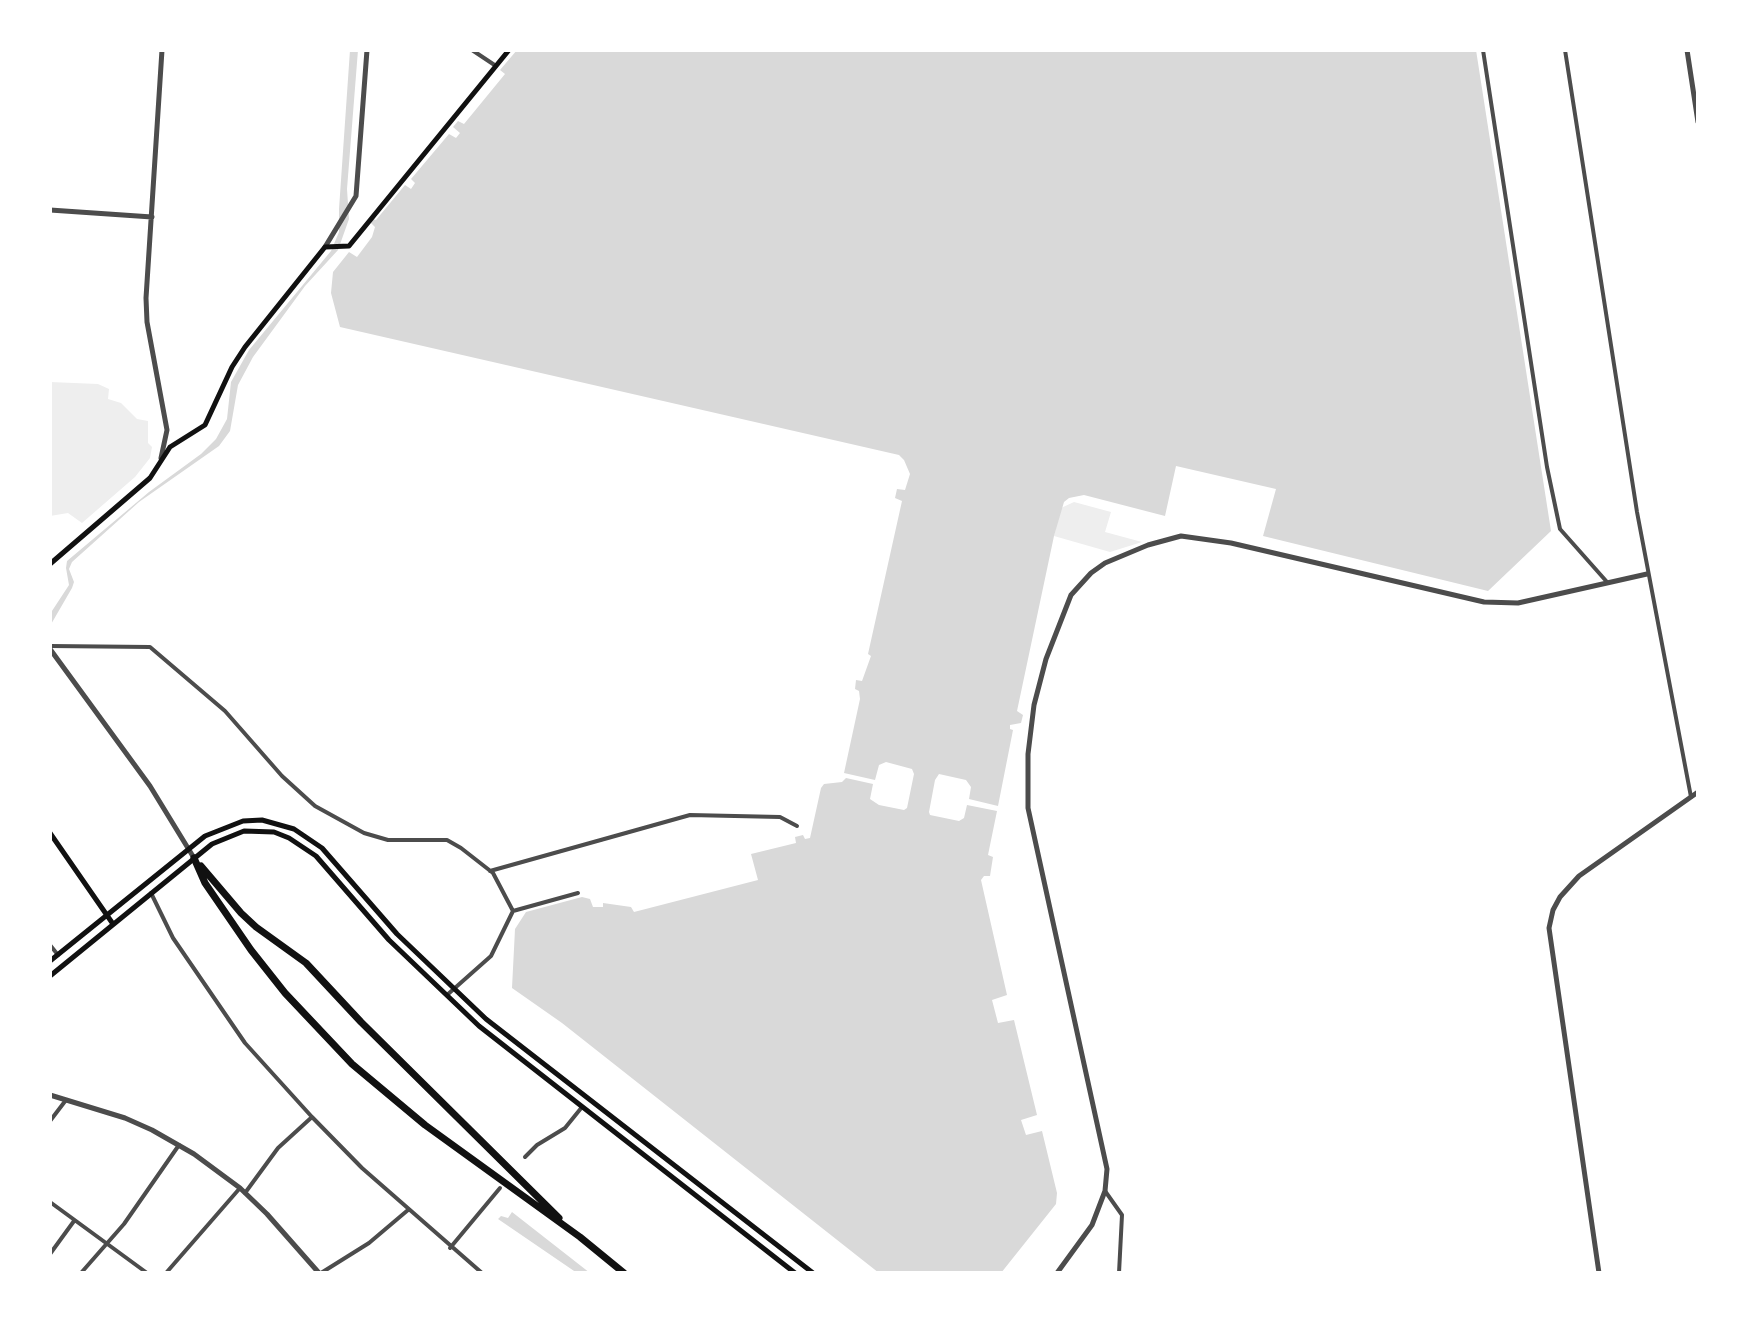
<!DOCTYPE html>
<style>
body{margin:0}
#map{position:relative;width:1748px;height:1323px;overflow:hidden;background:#fff;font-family:Commissioner,sans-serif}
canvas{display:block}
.frame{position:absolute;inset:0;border:52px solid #fff;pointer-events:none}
</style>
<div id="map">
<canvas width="1748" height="1323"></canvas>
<div class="frame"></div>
</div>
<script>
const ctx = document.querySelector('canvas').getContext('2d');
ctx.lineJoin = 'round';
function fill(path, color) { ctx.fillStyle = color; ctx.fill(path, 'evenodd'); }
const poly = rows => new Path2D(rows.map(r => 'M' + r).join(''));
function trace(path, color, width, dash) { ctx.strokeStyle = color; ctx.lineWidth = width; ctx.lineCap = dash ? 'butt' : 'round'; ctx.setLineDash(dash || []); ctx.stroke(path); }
const green = poly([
 [50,382,98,384,109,389,108,399,121,403,137,419,148,421,148,443,152,447,150,458,135,477,82,523,68,513,50,516],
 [1074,502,1111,512,1105,532,1142,542,1110,552,1054,536,1061,508]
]);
const water = poly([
 [350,50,358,50,347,189,349,219,338,250,305,286,253,357,238,385,230,431,219,446,139,502,72,562,69,569,74,582,72,588,50,626,50,614,69,585,66,568,67,561,149,492,201,454,216,439,227,419,231,382,249,350,331,251,339,232,339,209],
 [517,50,1476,50,1551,531,1488,591,1263,536,1276,489,1176,466,1165,516,1084,495,1069,498,1064,502,1054,536,1017,711,1023,715,1021,723,1010,725,1010,729,1013,730,998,806,969,799,971,787,966,780,939,774,935,780,929,812,930,815,959,821,964,818,967,805,997,811,988,855,993,857,990,876,984,876,981,880,1007,995,992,1000,998,1023,1014,1020,1037,1115,1021,1120,1026,1135,1042,1131,1057,1193,1056,1204,1001,1273,879,1273,562,1023,512,988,515,929,526,912,582,897,590,899,593,907,603,907,603,903,631,907,634,912,758,880,751,854,796,843,795,837,803,835,805,839,810,838,821,788,824,784,842,782,846,778,873,784,870,799,879,805,904,810,907,808,914,774,912,769,886,762,879,765,875,780,844,773,860,699,859,691,855,689,856,680,862,681,871,656,868,654,902,501,895,498,897,489,905,490,910,474,904,460,899,455,340,327,331,293,333,272,349,252,357,257,372,237,375,227,370,222,373,219,376,220,405,185,411,189,415,183,411,179,449,134,456,138,460,133,453,127,458,121,464,124,505,74,500,70],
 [512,1212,590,1273,577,1273,498,1219,501,1216,508,1218]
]);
const minor = poly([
 [472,50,496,66],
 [1483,50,1547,467,1560,529,1607,582],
 [1565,50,1637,512,1691,797],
 [50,646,150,647,225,711,282,776,315,806,364,833,388,840,447,840,461,848,493,873,513,911],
 [490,871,690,815,780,817,797,826],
 [151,893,173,938,245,1043,312,1117,362,1168,482,1273],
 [513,911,578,893],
 [50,945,58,955],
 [447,995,491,956,513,911],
 [50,1121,66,1100],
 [525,1157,537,1145,565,1128,582,1107],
 [1105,1191,1122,1215,1119,1273],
 [245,1193,278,1148,312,1117],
 [50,1202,147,1273],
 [450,1248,500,1188],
 [50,1254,74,1221],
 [81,1273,124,1224,179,1145],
 [166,1273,240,1188],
 [321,1273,369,1243,408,1210]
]);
const tertiary = poly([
 [1687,50,1698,122],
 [50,210,152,217],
 [325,247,356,196,367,50],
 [161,458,167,430,147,322,146,298,162,50],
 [50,649,150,786,194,858],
 [50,1095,125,1118,152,1130,194,1154,240,1188,267,1214,319,1273],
 [1057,1273,1092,1225,1105,1191,1107,1169,1028,808,1028,754,1034,705,1046,659,1071,595,1091,573,1105,563,1148,545,1181,536,1231,543,1484,602,1518,603,1647,574],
 [1599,1273,1549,928,1553,910,1560,897,1579,876,1698,792]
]);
const secondary = poly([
 [50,564,150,478,170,447,205,425,232,367,245,347,325,247,349,246,509,50],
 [50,833,113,924],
 [50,961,205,836,243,821,262,820,294,829,322,848,397,934,486,1019,813,1273],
 [50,976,212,844,244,831,274,832,289,838,316,856,389,940,479,1026,795,1273]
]);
const motorway = poly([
 [194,858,205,883,251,950,285,993,352,1064,425,1125,580,1237,624,1273],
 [201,866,241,913,256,927,306,963,361,1022,559,1218]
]);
fill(green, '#eee');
fill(water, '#d9d9d9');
trace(minor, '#4c4c4c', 4);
trace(tertiary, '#4c4c4c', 5);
trace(secondary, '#111', 5);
trace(motorway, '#111', 7);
</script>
